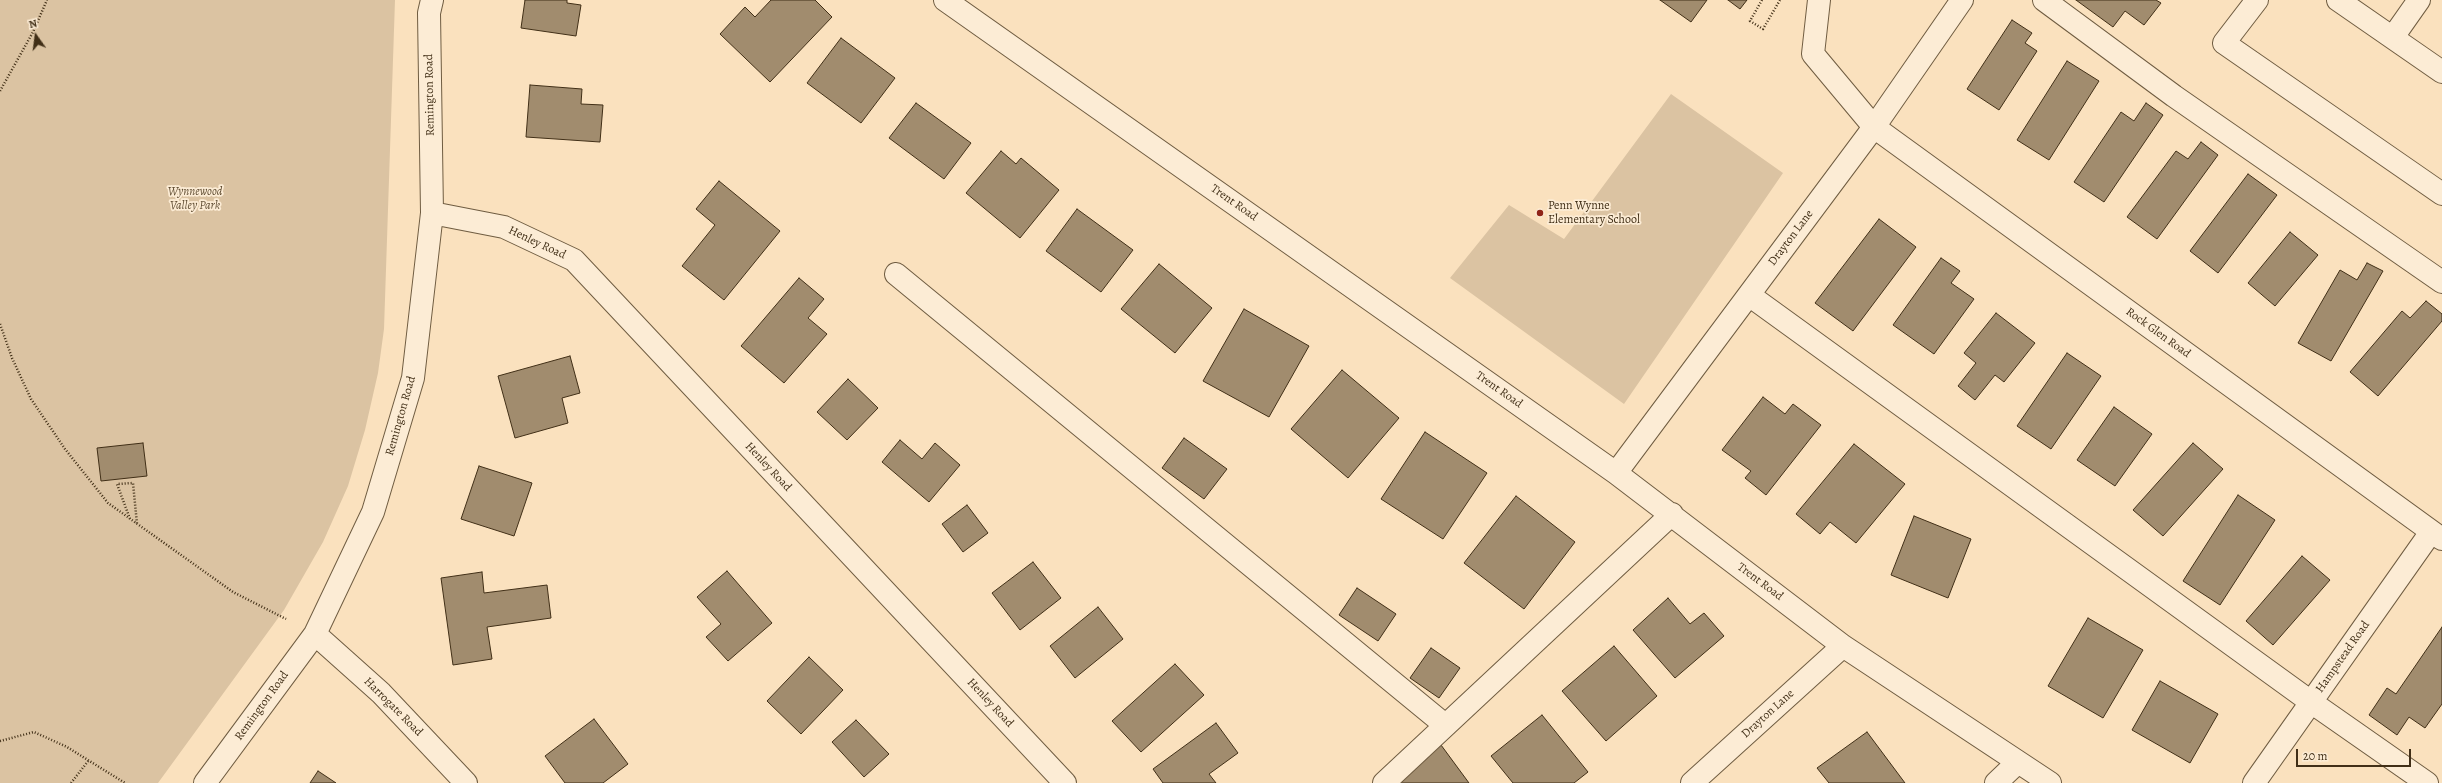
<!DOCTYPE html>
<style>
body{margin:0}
#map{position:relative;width:2442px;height:783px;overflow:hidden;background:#fae1be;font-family:Alegreya,serif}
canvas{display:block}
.north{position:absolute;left:16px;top:16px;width:40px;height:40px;-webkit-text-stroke:3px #fcecd5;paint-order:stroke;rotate:346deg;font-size:11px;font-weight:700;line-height:16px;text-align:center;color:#412f17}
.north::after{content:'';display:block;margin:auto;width:14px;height:18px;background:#412f17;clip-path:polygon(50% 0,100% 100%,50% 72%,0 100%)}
.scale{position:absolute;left:2296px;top:749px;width:115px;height:18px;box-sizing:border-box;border:2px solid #412f17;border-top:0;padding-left:5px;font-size:12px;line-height:14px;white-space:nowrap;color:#412f17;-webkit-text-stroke:3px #fcecd5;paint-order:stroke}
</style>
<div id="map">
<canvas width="2442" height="783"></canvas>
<div class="north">N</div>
<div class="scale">20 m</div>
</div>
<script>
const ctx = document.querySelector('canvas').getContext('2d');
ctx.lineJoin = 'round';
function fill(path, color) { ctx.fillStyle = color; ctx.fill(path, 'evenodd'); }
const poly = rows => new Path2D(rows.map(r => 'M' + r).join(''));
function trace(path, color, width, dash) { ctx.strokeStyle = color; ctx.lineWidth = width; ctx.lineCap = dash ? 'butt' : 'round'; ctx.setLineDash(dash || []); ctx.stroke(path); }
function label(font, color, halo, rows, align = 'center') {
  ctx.font = font + ' Alegreya,serif'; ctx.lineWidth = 3.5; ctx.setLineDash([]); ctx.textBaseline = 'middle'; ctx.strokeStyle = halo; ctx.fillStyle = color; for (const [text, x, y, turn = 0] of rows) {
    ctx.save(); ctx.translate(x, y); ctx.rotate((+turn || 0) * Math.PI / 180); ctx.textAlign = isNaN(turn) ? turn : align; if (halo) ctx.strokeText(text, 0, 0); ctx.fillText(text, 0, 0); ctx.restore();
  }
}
const green = poly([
 [0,0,395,0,384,329,378,373,365,430,348,486,323,542,284,610,158,783,0,783],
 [1671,94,1783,173,1624,404,1450,278,1509,205,1564,239]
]);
const building = poly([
 [525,0,567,0,567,3,581,5,576,36,521,28,525,0],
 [771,0,815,0,832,17,770,82,720,34,745,7,755,17,771,0],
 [1660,0,1707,0,1691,22,1660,0],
 [1728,0,1747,0,1740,9,1728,0],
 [2076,0,2156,0,2161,3,2144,25,2125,11,2113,27,2076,0],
 [2012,20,2032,33,2025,43,2037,51,1999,110,1967,89,2012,20],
 [841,38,895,78,861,123,807,83,841,38],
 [2067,61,2099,81,2049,160,2017,140,2067,61],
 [530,85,582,89,581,104,603,105,600,142,526,137,530,85],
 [916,103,971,143,944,179,889,138,916,103],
 [2146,103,2163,115,2104,202,2074,182,2121,112,2134,121,2146,103],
 [2201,142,2218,155,2157,239,2127,217,2176,151,2188,159,2201,142],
 [1001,151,1016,164,1021,158,1059,190,1020,238,966,193,1001,151],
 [2248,174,2277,195,2218,273,2190,251,2248,174],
 [719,181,780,231,724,300,682,266,715,225,696,209,719,181],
 [1077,209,1133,250,1101,292,1046,251,1077,209],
 [1879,219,1916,247,1853,331,1815,303,1879,219],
 [2290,232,2318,255,2275,306,2248,283,2290,232],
 [1941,258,1960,271,1951,283,1974,299,1934,354,1893,325,1941,258],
 [2367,263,2383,271,2331,361,2298,343,2340,270,2357,280,2367,263],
 [1159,264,1212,308,1175,353,1121,309,1159,264],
 [799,278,824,299,808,318,827,334,784,383,741,346,799,278],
 [2426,301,2442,314,2442,321,2378,396,2350,372,2402,311,2410,318,2426,301],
 [1244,309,1309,346,1269,417,1203,381,1244,309],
 [1996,313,2035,343,2004,382,1995,375,1975,400,1958,386,1976,363,1964,353,1996,313],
 [2067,353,2101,376,2051,449,2017,426,2067,353],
 [570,356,580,393,562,398,568,423,515,438,498,376,570,356],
 [1342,370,1399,418,1348,478,1291,429,1342,370],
 [848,379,878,408,847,440,817,412,848,379],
 [1763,397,1785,414,1793,404,1821,425,1766,495,1745,478,1751,471,1722,450,1763,397],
 [2114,407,2152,434,2115,486,2077,460,2114,407],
 [1425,432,1487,473,1443,539,1381,499,1425,432],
 [1184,438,1227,469,1204,499,1162,468,1184,438],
 [900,440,922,459,935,443,960,465,929,502,882,462,900,440],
 [143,443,147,476,101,481,97,448,143,443],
 [2193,443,2223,469,2163,536,2133,510,2193,443],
 [1854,444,1905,484,1856,543,1830,522,1820,534,1796,514,1854,444],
 [479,466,532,483,514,536,461,519,479,466],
 [2238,495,2275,520,2220,605,2183,581,2238,495],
 [1516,496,1575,542,1524,609,1464,563,1516,496],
 [967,505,988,533,963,552,942,524,967,505],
 [1914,516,1971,539,1948,598,1891,575,1914,516],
 [2302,556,2330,580,2273,645,2246,621,2302,556],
 [1033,562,1061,598,1020,630,992,593,1033,562],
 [727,571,772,623,728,661,706,637,721,624,697,597,727,571],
 [482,572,484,593,547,585,551,618,487,627,492,659,453,665,441,578,482,572],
 [1357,588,1396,614,1378,641,1339,615,1357,588],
 [1668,598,1690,624,1704,613,1724,636,1675,678,1633,630,1668,598],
 [1098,607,1123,639,1075,678,1050,646,1098,607],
 [2088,618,2143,650,2103,718,2048,686,2088,618],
 [2442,627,2442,704,2425,728,2409,717,2397,735,2369,715,2387,688,2396,694,2442,627],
 [1614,646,1657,696,1606,741,1562,691,1614,646],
 [1431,648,1460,668,1439,698,1410,678,1431,648],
 [809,657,843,690,801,734,767,701,809,657],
 [1175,664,1204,695,1141,752,1112,721,1175,664],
 [2160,681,2218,714,2190,763,2132,730,2160,681],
 [1542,715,1588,772,1574,783,1513,783,1491,756,1542,715],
 [594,719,628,764,603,783,565,783,545,756,594,719],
 [856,720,889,754,864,777,832,742,856,720],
 [1216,723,1238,753,1209,774,1216,783,1163,783,1153,769,1216,723],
 [1867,732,1905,783,1829,783,1817,768,1867,732],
 [1441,745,1469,783,1395,783,1441,745],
 [318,771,336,783,310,783,318,771]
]);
const path = poly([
 [1762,0,1750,21,1763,29,1780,0],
 [0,91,33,32,47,0],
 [0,324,12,358,31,399,65,449,108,503,233,592,286,619],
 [130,519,117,484,133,483,137,524],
 [0,741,34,732,67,747,125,783],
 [71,783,89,760]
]);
const minor = poly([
 [945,0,1616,473,1843,646,2050,783],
 [1819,0,1813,54,1874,127,2442,539],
 [2044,0,2174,96,2442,282],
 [2257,0,2224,43,2442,194],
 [2338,0,2442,72],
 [2393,37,2419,0],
 [432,213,504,227,574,260,1065,783],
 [896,274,1445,725],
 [1749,295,2311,702,2427,783],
 [1616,473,1874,127,1962,0],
 [315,634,381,693,466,783],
 [205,783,315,634,373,512,413,378,432,213,429,13,432,0],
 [1384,783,1672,514],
 [1692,783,1843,646],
 [1996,783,2018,762],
 [2254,783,2431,532]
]);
const markers = [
 [1540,213,4,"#8f2418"]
];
const streetNames = [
 ["Remington Road",430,95,-91],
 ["Trent Road",1234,203,35],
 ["Drayton Lane",1791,238,-53],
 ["Henley Road",537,243,25],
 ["Rock Glen Road",2158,333,36],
 ["Trent Road",1499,390,35],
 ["Remington Road",401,416,-74],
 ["Henley Road",768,467,47],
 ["Trent Road",1760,582,37],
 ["Hampstead Road",2343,657,-55],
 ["Henley Road",990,703,47],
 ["Remington Road",262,706,-54],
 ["Harrogate Road",393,707,45],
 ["Drayton Lane",1768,714,-42]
];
const parkNames = [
 ["Wynnewood",195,192],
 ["Valley Park",195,206]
];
const poiNames = [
 ["Penn Wynne",1548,206],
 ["Elementary School",1548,220]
];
fill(green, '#dbc3a2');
fill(building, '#a18c6e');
trace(building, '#412f17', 1);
trace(minor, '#6f5c41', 24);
trace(path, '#412f17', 2.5, [1, 2]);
trace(minor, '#fcecd5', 22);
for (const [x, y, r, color] of markers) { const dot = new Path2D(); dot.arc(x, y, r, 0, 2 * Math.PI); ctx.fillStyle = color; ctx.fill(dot); trace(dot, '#fcecd5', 1.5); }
label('12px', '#412f17', '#fcecd5', streetNames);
label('italic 12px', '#604d33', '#fcecd5', parkNames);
label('12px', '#412f17', '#fcecd5', poiNames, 'left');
</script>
